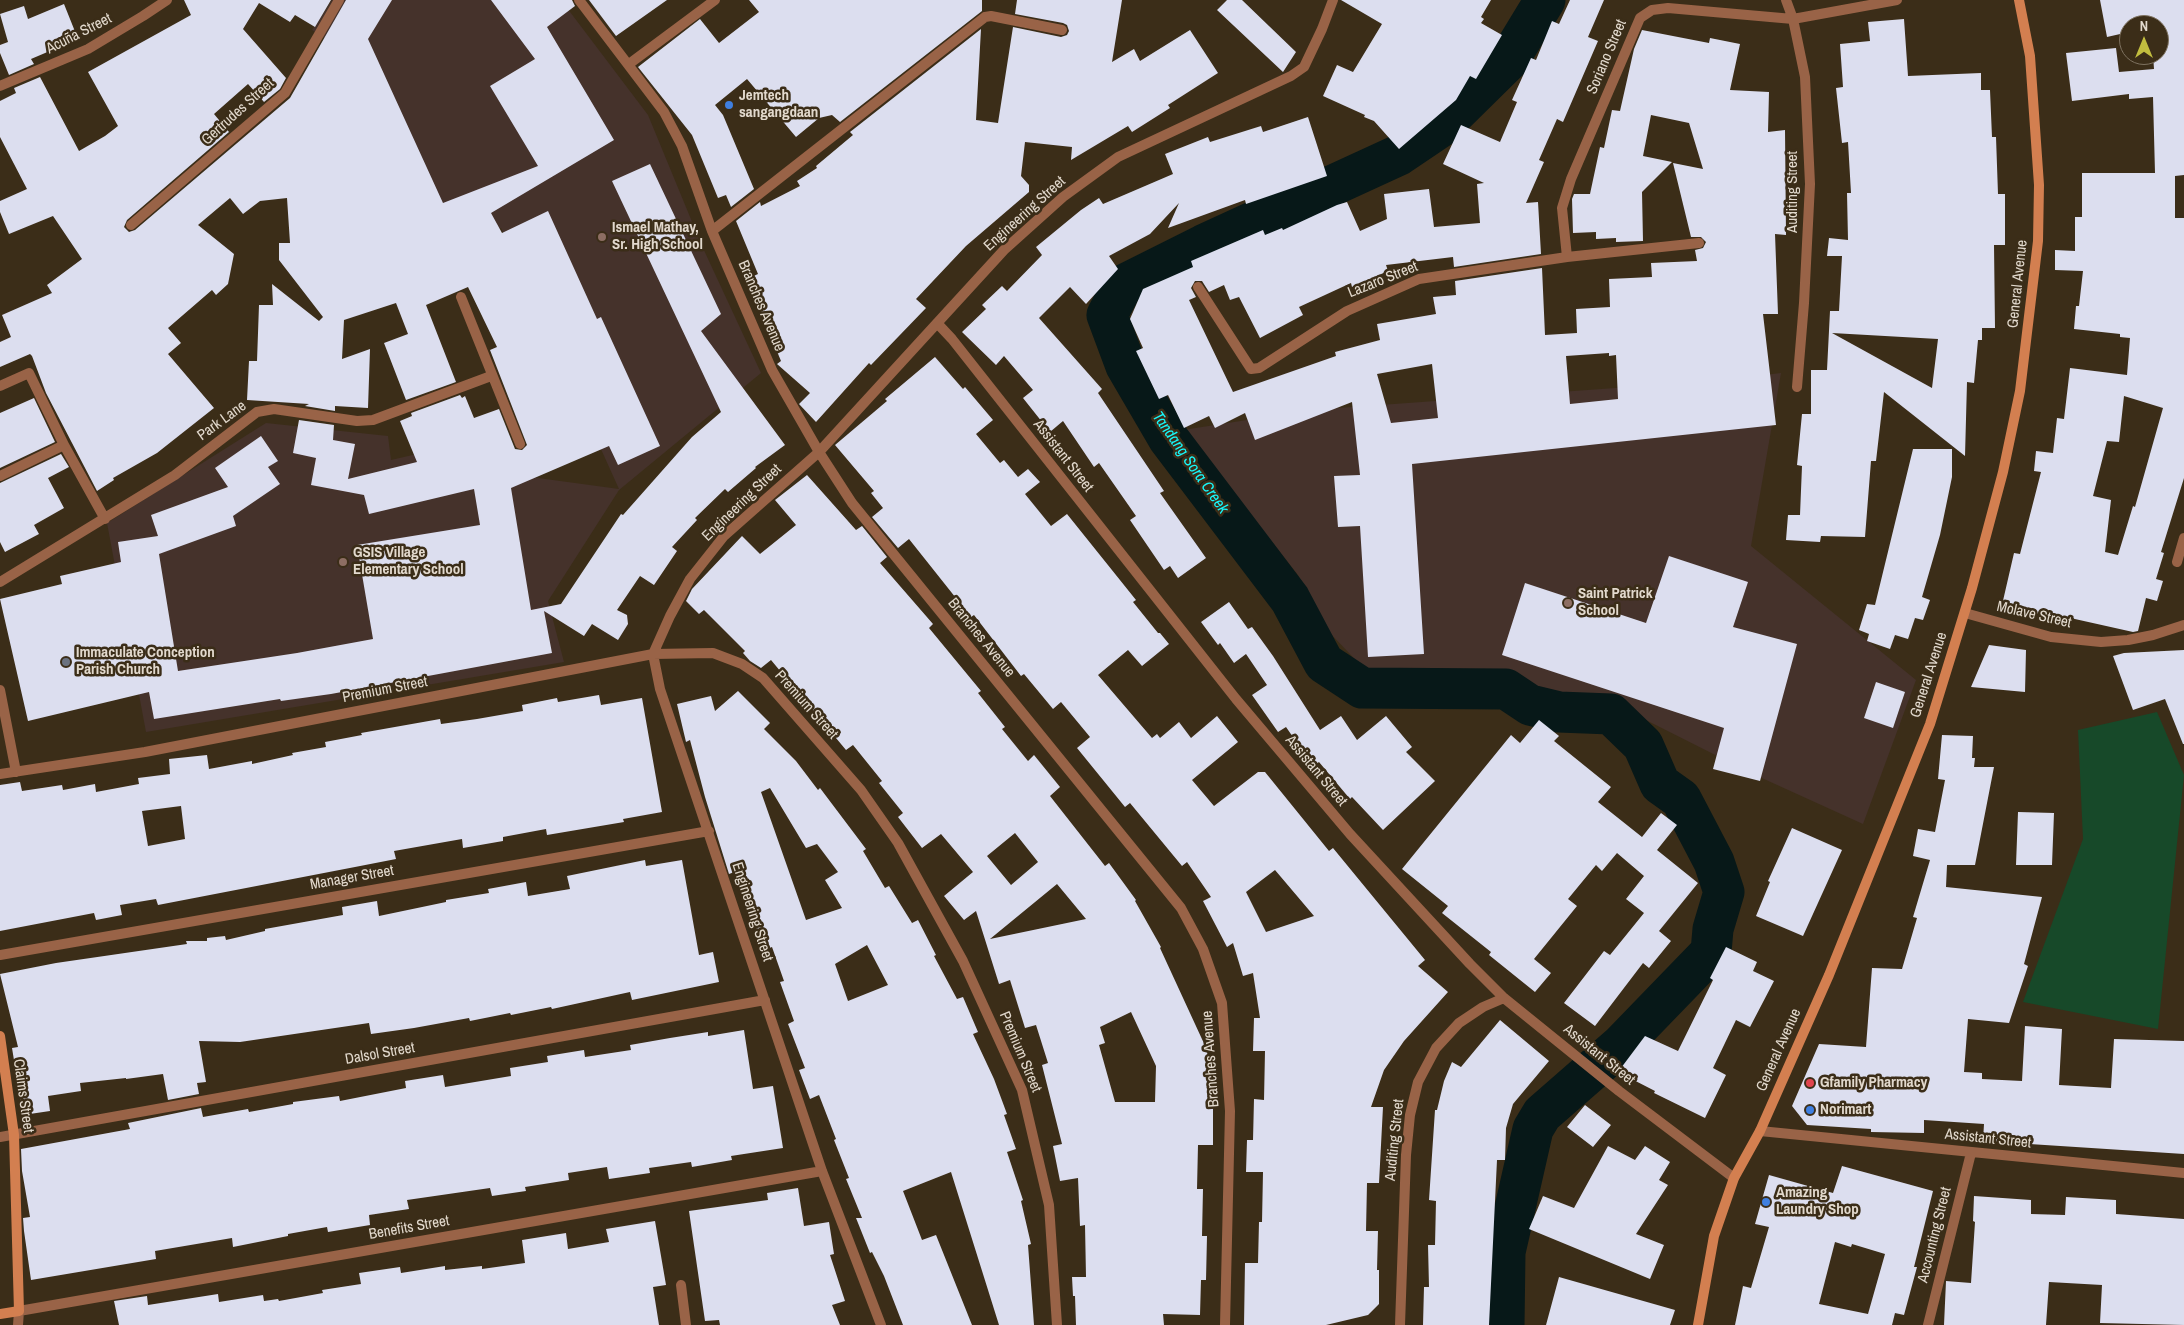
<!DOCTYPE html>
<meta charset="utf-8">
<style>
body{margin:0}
#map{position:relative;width:2184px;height:1325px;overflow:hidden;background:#3b2d18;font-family:"Archivo Narrow",sans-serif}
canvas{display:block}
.north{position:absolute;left:2119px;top:15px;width:50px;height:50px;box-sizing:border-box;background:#3b2d18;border:1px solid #7e7260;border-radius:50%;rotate:0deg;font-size:14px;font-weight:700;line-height:20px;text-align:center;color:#e2d9cd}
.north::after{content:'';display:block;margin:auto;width:18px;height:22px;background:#c2bd3f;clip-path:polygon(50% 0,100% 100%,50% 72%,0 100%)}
</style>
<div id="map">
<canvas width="2184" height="1325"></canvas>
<div class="north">N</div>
</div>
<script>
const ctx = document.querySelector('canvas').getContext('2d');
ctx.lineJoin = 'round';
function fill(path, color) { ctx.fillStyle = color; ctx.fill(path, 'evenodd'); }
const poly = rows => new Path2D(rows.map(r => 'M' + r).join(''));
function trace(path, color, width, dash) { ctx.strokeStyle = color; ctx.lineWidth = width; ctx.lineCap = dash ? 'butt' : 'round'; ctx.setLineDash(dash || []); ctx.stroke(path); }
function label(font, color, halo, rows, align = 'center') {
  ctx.font = font + ' "Archivo Narrow",sans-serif'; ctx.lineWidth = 5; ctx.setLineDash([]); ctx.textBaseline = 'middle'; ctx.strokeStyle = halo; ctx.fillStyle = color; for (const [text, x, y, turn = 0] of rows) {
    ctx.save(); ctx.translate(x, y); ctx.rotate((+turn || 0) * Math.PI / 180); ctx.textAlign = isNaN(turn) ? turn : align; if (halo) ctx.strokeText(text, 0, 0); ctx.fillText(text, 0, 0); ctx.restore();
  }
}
const education = poly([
 [332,0,561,0,648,115,702,246,761,373,619,490,548,601,564,662,146,732,107,523,266,423,388,436,391,460,447,447,516,475,619,489,501,228,368,280,362,62,312,30],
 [1781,373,1751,546,1916,680,1863,824,1753,774,1634,714,1504,678,1369,674,1329,632,1298,575,1183,430,1311,410,1712,381]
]);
const green = poly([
 [2157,712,2184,775,2158,1029,2023,1002,2083,839,2078,730]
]);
const river = poly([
 [1504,1325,1505,1252,1533,1129,1542,1114,1621,1045,1711,952,1713,929,1724,892,1714,862,1681,799,1660,784,1643,745,1611,714,1559,712,1530,705,1506,689,1362,688,1324,663,1290,599,1168,438,1126,366,1107,315,1123,285,1203,245,1399,155,1442,126,1508,61,1545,0]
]);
const building = poly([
 [184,0,331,0,315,27,295,15,290,22,259,3,243,29,286,78,280,89,264,102,248,84,214,114,229,132,127,220,124,227,129,232,135,230,290,98,346,0,392,0,368,39,443,203,538,166,490,86,535,59,491,0,572,0,575,6,547,27,614,140,491,213,502,233,548,211,597,319,601,317,660,446,618,465,609,446,511,488,531,610,561,604,621,514,623,515,692,437,721,412,612,181,650,164,721,314,701,331,785,445,755,467,756,468,728,492,725,489,695,518,697,520,672,547,677,551,654,585,640,576,617,610,627,615,628,624,618,640,592,624,584,636,544,611,552,653,331,694,281,701,280,699,154,719,149,692,28,721,0,599,62,584,60,576,121,562,118,542,158,536,151,515,228,487,215,468,261,436,278,461,268,467,280,484,233,516,236,526,159,554,178,671,297,653,373,639,357,545,480,525,474,489,369,514,364,495,311,485,316,458,293,453,299,420,334,425,333,440,355,444,348,479,417,462,400,421,412,416,411,413,460,395,462,398,465,396,474,418,499,409,515,449,522,450,527,445,490,350,497,347,468,287,426,305,456,382,406,400,384,343,408,334,396,303,344,320,342,359,370,349,368,408,335,406,335,411,305,406,309,404,247,400,249,361,257,361,259,305,273,305,272,284,319,321,323,317,279,260,279,243,290,243,287,198,260,201,243,214,230,198,198,225,234,254,228,284,216,295,212,290,168,328,181,343,168,354,214,408,157,453,113,478,114,480,97,491,46,393,32,356,30,354,0,367,0,342,11,337,2,315,52,293,47,285,82,259,53,216,9,234,0,212,0,201,27,189,0,137,0,101,16,93,14,88,40,77,79,151,105,136,118,126,88,72,191,15],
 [589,0,667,0,616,36],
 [749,0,982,0,982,11,840,122,832,115,819,118,796,137,747,79,715,105,723,115,754,189,731,207,726,195,718,198,692,135,638,67,700,19,719,43,759,12],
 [1017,0,1122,0,1112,62,1134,49,1140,61,1190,30,1218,73,1168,105,1170,108,1132,132,1128,126,1071,160,1072,147,1025,142,1021,176,1029,185,1029,192,966,246,916,299,926,308,871,365,869,363,816,422,799,404,810,393,777,364,781,361,747,279,758,274,736,221,760,202,761,206,800,186,797,181,817,168,816,166,853,135,850,132,981,29,976,120,998,123,1013,27,1061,37,1067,35,1069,31,1067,25,1063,23,1015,14],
 [1227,0,1242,0,1296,52,1283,72,1217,10],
 [1341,0,1491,0,1481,17,1484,19,1481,23,1502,35,1476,79,1470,76,1456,100,1399,149,1374,121,1364,117,1365,115,1323,96,1337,65,1353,72,1382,24],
 [1570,0,1604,0,1588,37,1598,41,1563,122,1557,119,1539,160,1544,162,1526,203,1538,202,1541,254,1454,267,1453,257,1386,265,1388,271,1352,287,1351,283,1299,307,1303,315,1260,338,1239,297,1230,300,1224,285,1209,292,1202,281,1195,281,1191,288,1196,297,1189,300,1233,392,1336,356,1335,352,1380,340,1377,324,1436,314,1433,297,1456,295,1455,281,1542,268,1545,335,1577,333,1576,309,1610,307,1609,279,1652,277,1651,263,1697,261,1695,250,1703,248,1706,242,1701,237,1691,237,1673,163,1703,169,1689,123,1651,115,1643,156,1672,162,1642,192,1643,241,1616,242,1616,238,1596,239,1596,232,1573,233,1572,199,1574,194,1590,194,1600,147,1604,148,1612,110,1620,111,1634,49,1642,30,1709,43,1710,38,1740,44,1730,90,1769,92,1768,132,1785,130,1786,235,1775,234,1778,314,1763,314,1776,425,1412,464,1424,654,1368,657,1360,526,1338,527,1334,476,1360,475,1352,402,1255,440,1245,413,1215,428,1209,416,1184,428,1168,395,1159,399,1136,351,1143,348,1130,319,1143,289,1193,267,1191,261,1263,230,1265,235,1282,228,1283,230,1337,205,1347,202,1360,231,1387,219,1384,194,1429,189,1434,227,1480,223,1477,184,1484,183,1443,164,1461,125,1500,142,1517,102,1512,100,1531,58,1536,60,1552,21,1559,24],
 [1609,353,1609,356,1616,355,1618,399,1570,404,1566,356],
 [1432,364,1438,418,1391,423,1377,374],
 [2100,0,2184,0,2184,175,2175,176,2175,218,2184,218,2184,478,2161,552,2164,553,2156,579,2163,581,2157,601,2146,598,2138,631,2133,632,2057,615,2056,618,2002,605,2014,553,2020,554,2041,472,2034,471,2036,451,2053,453,2057,418,2064,419,2070,368,2127,375,2130,338,2120,337,2120,334,2074,329,2076,306,2079,306,2083,271,2055,270,2055,250,2075,251,2075,217,2082,217,2082,173,2155,173,2153,97,2129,99,2129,94,2072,101,2066,53,2116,48,2119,72,2154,69,2153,55,2159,55,2159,25,2129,25,2129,32,2107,37],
 [2124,396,2163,408,2135,507,2133,506,2118,555,2105,552,2111,500,2093,496,2107,441,2119,442],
 [64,4,78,39,31,59,34,64,9,75,0,53,0,45,8,42,0,14,24,6,28,19],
 [1904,19,1908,76,1981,73,1981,90,1990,90,1992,137,1996,137,1998,194,2005,194,2005,245,1994,245,1995,328,1982,328,1982,340,1978,340,1974,383,1967,382,1965,456,1884,392,1876,461,1871,461,1865,537,1821,536,1820,542,1786,540,1788,515,1800,515,1802,466,1797,465,1802,414,1811,414,1811,370,1827,370,1830,311,1839,311,1842,256,1827,256,1829,238,1848,240,1847,193,1851,193,1848,142,1842,143,1836,88,1843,87,1840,44,1870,41,1868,22],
 [1832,333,1938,339,1932,388],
 [1308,117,1327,176,1246,204,1245,200,1168,228,1179,203,1150,234,1109,256,1118,269,1086,304,1070,287,1039,318,1102,389,1098,393,1164,491,1160,493,1206,558,1178,578,1170,566,1164,570,1130,520,1136,516,1099,463,1094,467,1063,421,1050,432,1023,398,1033,390,1004,356,996,365,962,332,986,309,982,305,1002,286,1007,291,1042,255,1036,247,1081,210,1099,198,1103,204,1173,174,1165,154,1208,137,1210,142,1261,126,1263,132],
 [935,357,963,389,965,387,993,420,976,434,1000,463,1004,460,1018,477,1028,469,1040,482,1025,494,1051,526,1067,514,1136,600,1133,602,1158,633,1160,633,1169,644,1142,666,1128,650,1098,675,1152,738,1157,734,1160,738,1179,722,1191,738,1217,716,1238,742,1192,780,1214,806,1258,772,1265,772,1329,851,1333,848,1425,960,1418,966,1448,992,1404,1041,1384,1070,1371,1107,1383,1107,1379,1183,1367,1183,1366,1231,1378,1231,1377,1270,1379,1270,1379,1304,1368,1315,1326,1325,1244,1325,1245,1263,1258,1263,1259,1222,1262,1222,1263,1172,1246,1172,1247,1140,1253,1140,1254,1099,1264,1100,1265,1051,1253,1051,1254,1018,1260,1018,1253,973,1243,976,1233,943,1227,947,1203,901,1211,897,1187,862,1182,866,1130,803,1125,807,1077,748,1090,737,1061,702,1053,709,1024,674,1021,676,974,615,971,617,909,539,898,548,872,517,883,508,871,493,874,491,835,445,887,401,885,399],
 [1275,870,1314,916,1266,932,1246,892],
 [34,398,55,442,0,468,0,413],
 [1913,449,1952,449,1952,477,1940,535,1922,597,1930,600,1923,620,1915,618,1908,639,1895,635,1890,649,1867,641,1869,634,1859,630,1867,604,1875,605],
 [61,454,69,467,48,478,64,508,34,525,39,534,5,552,0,542,0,483],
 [807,475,856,530,862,526,887,557,880,563,933,624,929,628,981,691,978,693,1005,727,1002,729,1028,761,1034,755,1060,787,1050,796,1105,866,1109,863,1136,900,1135,901,1161,947,1160,948,1207,1050,1211,1102,1213,1102,1213,1145,1198,1145,1197,1189,1203,1189,1202,1236,1207,1236,1206,1280,1201,1280,1200,1315,1163,1314,1164,1325,1076,1325,1075,1296,1073,1296,1072,1277,1086,1277,1085,1225,1080,1226,1078,1178,1060,1181,1053,1146,1062,1144,1042,1065,1048,1063,1036,1025,1025,1028,1010,980,999,984,976,911,964,920,944,896,973,872,941,834,922,848,898,817,903,813,879,783,882,781,853,745,846,750,771,660,761,668,750,661,743,653,745,651,704,610,699,614,686,601,692,589,742,536,760,554,796,525,775,500],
 [1015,833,1038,862,1011,885,987,856],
 [1057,884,1086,919,990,939],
 [1131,1012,1156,1066,1155,1102,1115,1102,1099,1045,1105,1043,1100,1027],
 [1669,556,1748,582,1733,627,1797,644,1760,781,1713,769,1724,728,1502,655,1525,583,1646,623],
 [1229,602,1248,629,1252,627,1273,656,1320,730,1341,716,1357,740,1386,716,1412,747,1406,752,1435,781,1383,830,1352,797,1350,799,1319,762,1313,766,1286,727,1278,732,1252,695,1267,685,1246,654,1234,663,1220,643,1218,645,1201,622],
 [1989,645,2026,650,2025,692,1971,687],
 [2184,650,2184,744,2183,744,2165,699,2133,710,2113,656,2124,653],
 [1876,682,1905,692,1893,728,1864,718],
 [738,691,770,723,764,729,796,761,818,790,820,788,866,849,863,851,885,888,889,886,912,923,918,920,936,955,934,956,957,999,963,997,978,1032,973,1034,994,1079,1007,1114,1004,1115,1016,1149,1007,1152,1023,1200,1021,1201,1031,1244,1028,1245,1034,1325,999,1325,951,1172,903,1191,922,1240,936,1235,972,1325,903,1325,884,1276,872,1252,870,1253,856,1218,862,1218,846,1179,849,1178,834,1140,836,1139,819,1095,810,1099,799,1070,805,1068,788,1024,794,1021,780,982,784,981,772,947,764,950,737,871,729,874,705,797,690,740,686,742,677,704,711,696,715,711],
 [770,788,806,848,817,844,838,872,825,880,842,908,806,920,761,792],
 [867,945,888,985,848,1001,835,964],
 [599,695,601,705,642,698,662,812,623,819,624,822,547,835,546,829,503,837,503,841,463,848,462,839,394,851,396,859,355,867,158,905,156,899,120,905,122,915,96,920,94,913,0,931,0,785,20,782,22,791,62,785,63,790,95,784,96,792,139,784,138,778,170,774,169,759,207,755,209,769,252,761,252,764,293,755,292,753,326,747,325,742,362,735,361,733,440,719,441,724,477,719,523,711,522,705,557,698,558,702],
 [181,806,185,839,148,846,142,811],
 [1539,720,1559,736,1554,741,1611,787,1598,802,1642,837,1661,813,1677,825,1657,850,1698,883,1659,931,1671,941,1649,968,1643,963,1595,1026,1564,1003,1604,951,1610,955,1644,913,1626,899,1644,876,1617,853,1602,871,1596,865,1568,899,1577,906,1534,959,1551,973,1535,992,1489,955,1491,952,1442,913,1448,906,1402,869,1511,735,1520,743],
 [1942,735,1973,736,1972,758,1975,758,1974,767,1994,767,1975,865,1947,865,1946,887,2042,897,2024,964,2028,966,2009,1023,1968,1019,1964,1072,1982,1073,1982,1079,2022,1081,2025,1026,2062,1029,2059,1085,2111,1088,2114,1039,2184,1041,2184,1154,1983,1141,1984,1124,1924,1120,1924,1133,1871,1132,1871,1129,1807,1125,1792,1106,1819,1044,1866,1047,1872,968,1902,969,1917,918,1913,917,1930,860,1913,856,1918,829,1935,832,1945,780,1938,779],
 [2018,812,2054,813,2052,865,2016,865],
 [1792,828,1842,850,1803,936,1756,916,1770,882,1768,881],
 [645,860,646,866,682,860,699,955,713,952,719,982,632,1000,630,992,552,1009,551,1007,511,1015,510,1013,470,1021,469,1018,414,1028,371,1034,369,1023,240,1042,199,1041,206,1082,197,1083,199,1094,168,1100,163,1074,126,1079,126,1078,80,1083,81,1091,48,1096,50,1111,23,1115,12,1048,18,1047,0,974,56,963,187,944,186,941,207,941,207,938,225,936,226,940,265,931,265,929,343,915,342,907,377,901,379,916,446,902,446,900,489,893,488,889,526,882,528,896,570,889,567,876],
 [1726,947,1757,962,1753,971,1774,981,1750,1027,1736,1020,1713,1068,1726,1075,1705,1118,1654,1093,1655,1091,1618,1072,1645,1036,1678,1051,1713,980,1710,978],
 [1500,1020,1549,1061,1513,1104,1506,1128,1505,1160,1497,1160,1489,1325,1423,1325,1424,1287,1429,1287,1428,1245,1435,1245,1436,1201,1429,1200,1435,1110,1437,1110,1444,1081,1452,1062,1461,1067],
 [744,1030,753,1089,773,1086,783,1148,731,1156,732,1160,692,1167,691,1162,649,1168,650,1173,609,1179,607,1167,568,1173,569,1180,525,1187,526,1191,492,1196,490,1188,407,1200,409,1209,369,1215,370,1225,328,1232,327,1227,288,1234,288,1236,233,1247,232,1238,155,1251,156,1259,31,1280,24,1231,23,1218,30,1217,22,1171,21,1149,130,1129,128,1123,201,1108,203,1117,248,1109,249,1112,293,1104,293,1102,339,1096,340,1101,406,1088,405,1081,443,1075,445,1087,511,1076,510,1068,548,1062,547,1056,584,1050,585,1057,631,1050,630,1045,670,1038,708,1032,708,1036],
 [1585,1105,1611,1125,1593,1147,1567,1127],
 [1608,1146,1635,1160,1645,1146,1670,1162,1659,1180,1668,1185,1636,1234,1664,1245,1650,1279,1529,1229,1543,1196,1574,1208],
 [1842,1166,1933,1191,1914,1267,1917,1267,1904,1315,1895,1313,1892,1325,1735,1325,1743,1286,1751,1288,1769,1227,1755,1224,1769,1175,1833,1193],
 [1835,1242,1851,1247,1852,1244,1885,1254,1868,1314,1819,1304],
 [798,1188,804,1226,829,1222,834,1254,830,1255,845,1301,832,1305,840,1325,720,1325,719,1320,705,1321,689,1211,768,1200,767,1193],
 [1974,1196,2031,1200,2031,1214,2065,1215,2066,1197,2116,1200,2116,1214,2184,1219,2184,1325,2100,1323,2102,1285,2049,1282,2046,1325,1944,1325,1946,1281,1971,1283,1975,1222,1973,1221],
 [655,1221,666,1285,653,1287,659,1325,119,1325,114,1301,147,1296,148,1305,218,1294,219,1302,263,1295,264,1301,278,1299,279,1301,323,1293,322,1290,361,1284,359,1273,400,1267,401,1273,445,1266,445,1270,482,1266,482,1269,525,1263,522,1240,566,1233,568,1249,609,1242,606,1229],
 [1559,1277,1675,1310,1670,1325,1546,1325]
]);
const street = poly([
 [579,0,664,112,682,146,712,231,772,370,819,452,852,503,1181,908,1203,949,1222,1003,1230,1111,1225,1325],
 [1786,0,1793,19,1805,77,1810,184,1804,303,1797,387],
 [629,64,715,0],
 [0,86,88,49,143,16,167,0],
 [131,225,285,93,339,0],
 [712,231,985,17,991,16,1062,30],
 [1567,257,1562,208,1571,179,1640,18,1652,10,1668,8,1793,19,1897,0],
 [1198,287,1251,369,1259,368,1347,311,1419,279,1567,257,1699,243],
 [461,297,520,444],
 [937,323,952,339,1236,699,1350,834,1470,964,1504,998,1619,1091,1734,1178],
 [0,386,29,373,64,445,105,519],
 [0,476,64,445],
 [2177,562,2184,538],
 [0,582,175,475,257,412,274,409,357,421,373,420,491,376],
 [1965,613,2051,637,2101,642,2128,640,2153,635,2184,625],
 [0,690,16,772],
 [0,774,145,752,653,654,713,653,742,664,763,678,861,790,898,843,963,961,1022,1090,1049,1205,1057,1325],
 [0,955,709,831],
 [1760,1131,2184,1173],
 [0,1137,765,1000],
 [681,1285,686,1325],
 [18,1325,19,1311,822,1171],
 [881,1325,822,1171,660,689,653,654,670,616,690,579,724,536,819,452,1004,250,1063,197,1118,157,1291,76,1304,67,1322,29,1333,0],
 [1400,1325,1406,1155,1410,1115,1418,1082,1436,1048,1459,1023,1483,1007,1504,998],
 [1928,1325,1971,1153]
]);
const secondary = poly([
 [0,1036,14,1135,19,1311,0,1314],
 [1698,1325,1714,1236,1734,1178,1760,1131,1829,975,1930,724,1972,588,2003,472,2020,391,2038,241,2039,185,2030,56,2019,0]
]);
const markers = [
 [729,105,5,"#3f7fe0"],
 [602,237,5,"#8d6e63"],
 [343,562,5,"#8d6e63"],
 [1568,603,5,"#8d6e63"],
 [66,662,5,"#6b7280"],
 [1810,1083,5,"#e0444e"],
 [1810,1110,5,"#3f7fe0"],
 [1766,1202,5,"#3f7fe0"]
];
const streetNames = [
 ["Acuña Street",79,34,-27],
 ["Soriano Street",1607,57,-67],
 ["Gertrudes Street",238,112,-42],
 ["Auditing Street",1793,192,-90],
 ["Engineering Street",1025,214,-42],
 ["Lazaro Street",1383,280,-22],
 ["General Avenue",2018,284,-84],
 ["Branches Avenue",761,306,67],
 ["Park Lane",222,421,-36],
 ["Assistant Street",1063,456,52],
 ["Engineering Street",742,503,-44],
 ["Molave Street",2034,615,13],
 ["Branches Avenue",981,638,51],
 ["General Avenue",1929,675,-72],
 ["Premium Street",385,690,-11],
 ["Premium Street",806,705,48],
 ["Assistant Street",1316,771,50],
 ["Manager Street",352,878,-10],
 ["Engineering Street",752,912,72],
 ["General Avenue",1779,1050,-66],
 ["Premium Street",1020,1052,67],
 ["Dalsol Street",380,1054,-10],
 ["Assistant Street",1599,1055,39],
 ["Branches Avenue",1211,1059,-94],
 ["Claims Street",23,1096,82],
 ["Assistant Street",1988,1139,6],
 ["Auditing Street",1395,1140,-84],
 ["Benefits Street",409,1228,-10],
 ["Accounting Street",1935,1235,-76]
];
const poiNames = [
 ["Jemtech",739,96],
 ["sangangdaan",739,113],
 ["Ismael Mathay,",612,228],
 ["Sr. High School",612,245],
 ["GSIS Village",353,553],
 ["Elementary School",353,570],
 ["Saint Patrick",1578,594],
 ["School",1578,611],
 ["Immaculate Conception",76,653],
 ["Parish Church",76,670],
 ["Gfamily Pharmacy",1820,1083],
 ["Norimart",1820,1110],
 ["Amazing",1776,1193],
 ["Laundry Shop",1776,1210]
];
const waterNames = [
 ["Tandang Sora Creek",1190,463,55]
];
fill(education, '#45322b');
fill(green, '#174929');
trace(river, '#071818', 41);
fill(building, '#dcdeef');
trace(street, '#996347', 10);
trace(secondary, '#d37f50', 10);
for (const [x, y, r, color] of markers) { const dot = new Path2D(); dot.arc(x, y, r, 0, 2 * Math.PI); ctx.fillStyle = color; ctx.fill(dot); trace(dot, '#3b2d18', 2); }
label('15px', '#e2d9cd', '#3b2d18', streetNames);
label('bold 15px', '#e2d9cd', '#3b2d18', poiNames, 'left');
label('italic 16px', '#16f8fb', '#3b2d18', waterNames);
</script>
